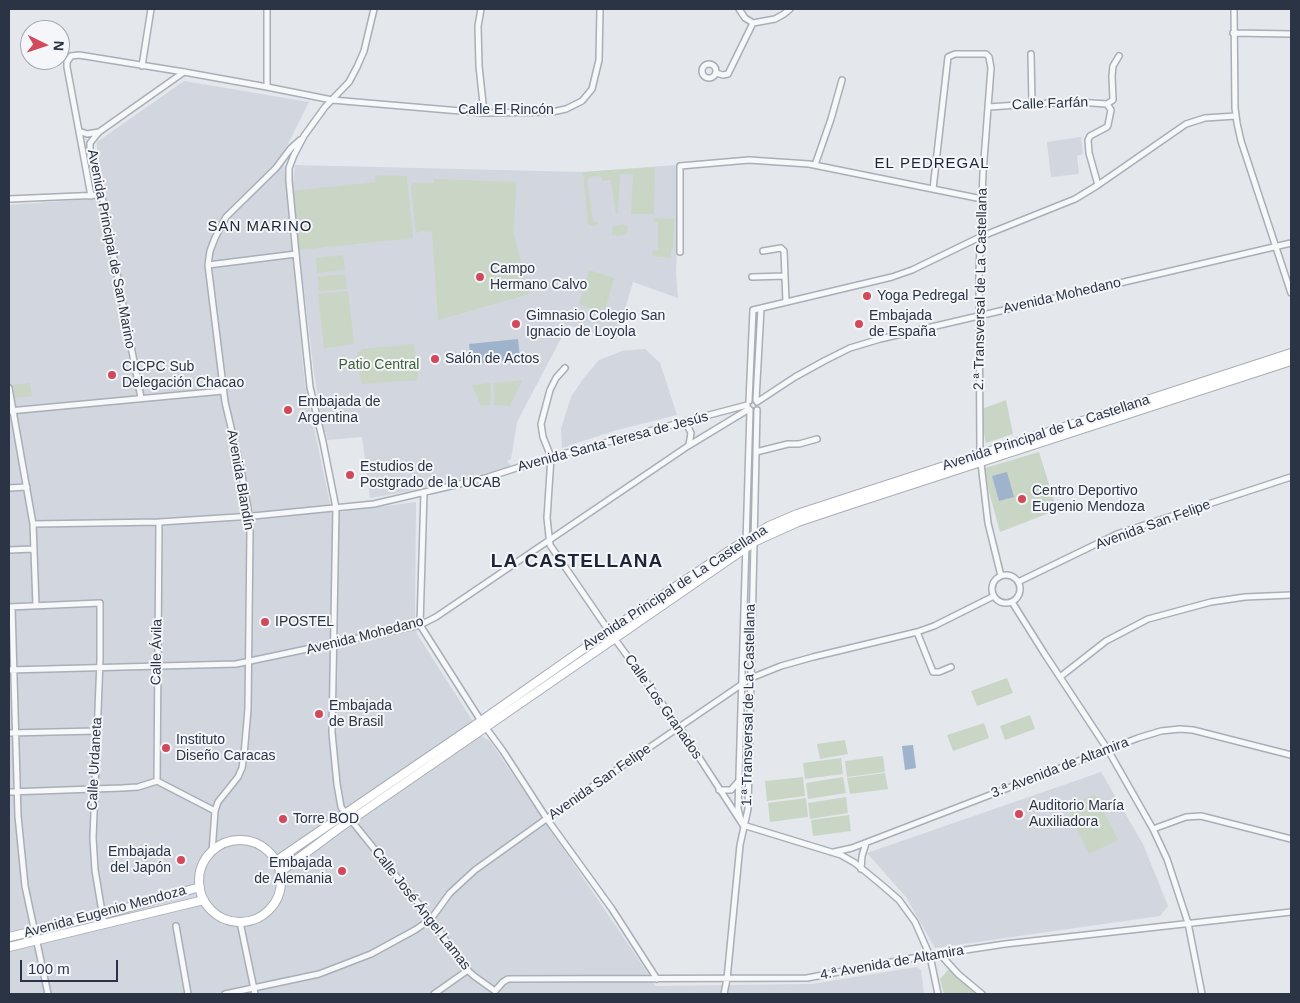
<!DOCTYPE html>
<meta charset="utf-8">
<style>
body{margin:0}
#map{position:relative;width:1300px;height:1003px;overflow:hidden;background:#e4e7ec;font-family:Arial,sans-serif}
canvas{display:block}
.frame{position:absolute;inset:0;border:10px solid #2b3445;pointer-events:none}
.north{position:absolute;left:20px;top:20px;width:50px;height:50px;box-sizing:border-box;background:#f4f6f9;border:1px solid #a4a8b1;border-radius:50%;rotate:94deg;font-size:14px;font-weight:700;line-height:20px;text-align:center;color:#2b3445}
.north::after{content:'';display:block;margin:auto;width:18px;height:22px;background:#d1495b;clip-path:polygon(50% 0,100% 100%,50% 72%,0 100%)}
.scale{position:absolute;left:20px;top:960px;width:98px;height:22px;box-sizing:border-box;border:2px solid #2b3445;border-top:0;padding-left:6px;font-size:15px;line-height:18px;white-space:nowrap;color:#2b3445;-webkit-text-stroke:4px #f4f6f9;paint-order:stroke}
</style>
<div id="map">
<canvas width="1300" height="1003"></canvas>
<div class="frame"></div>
<div class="north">N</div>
<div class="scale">100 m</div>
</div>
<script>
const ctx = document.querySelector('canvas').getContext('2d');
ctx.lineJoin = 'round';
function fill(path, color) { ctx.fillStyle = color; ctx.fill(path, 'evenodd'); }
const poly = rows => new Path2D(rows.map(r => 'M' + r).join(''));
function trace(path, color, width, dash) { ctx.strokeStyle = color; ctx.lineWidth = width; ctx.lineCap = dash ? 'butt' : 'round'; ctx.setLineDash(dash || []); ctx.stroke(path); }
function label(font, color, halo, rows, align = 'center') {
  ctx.font = font + ' Arial,sans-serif'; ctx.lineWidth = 4; ctx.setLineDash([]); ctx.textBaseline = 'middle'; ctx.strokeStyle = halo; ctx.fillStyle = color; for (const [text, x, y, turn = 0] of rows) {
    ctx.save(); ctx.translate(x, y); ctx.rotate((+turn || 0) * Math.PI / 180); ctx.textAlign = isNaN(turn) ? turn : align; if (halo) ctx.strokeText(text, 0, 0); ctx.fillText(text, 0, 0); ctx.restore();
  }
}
const built = poly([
 [184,81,309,102,283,154,305,385,332,513,416,502,415,616,417,634,483,737,490,741,645,969,655,986,812,984,917,967,921,970,924,994,9,994,9,205,106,198,97,151,97,142],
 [1081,137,1083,154,1077,156,1079,174,1051,177,1047,142],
 [295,165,583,172,676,165,678,214,676,273,678,298,633,282,616,340,568,325,517,422,511,459,507,461,512,467,405,492,370,498,362,437,327,440,326,432,324,432,314,373,292,191],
 [645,349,660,363,677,415,617,430,562,448,561,429,571,397,583,379,599,360,622,351],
 [1101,772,1143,844,1168,906,1160,916,935,948,906,897,867,853]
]);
const green = poly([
 [655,167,654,214,631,214,633,174,620,174,618,213,616,214,611,180,603,181,600,176,589,177,589,179,587,180,593,222,598,222,598,225,591,226,588,224,583,172],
 [375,175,407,176,413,238,299,250,292,191,376,182],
 [434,179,516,182,514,231,513,231,529,294,438,320,432,232,422,231,416,233,411,186,414,183,434,183],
 [654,218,674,219,673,249,671,250,671,258,652,256,653,251,658,251,658,222,653,222],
 [622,224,628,227,626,234,619,236,612,235,613,227],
 [343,255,345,270,317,273,316,258],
 [589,270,614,278,604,313,579,304],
 [345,274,347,289,319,291,318,277],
 [348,291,354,344,324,348,318,294],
 [414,344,418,380,361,384,357,354,362,349],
 [522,380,510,406,494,405,494,383],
 [30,383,32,396,15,398,13,385],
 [491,383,490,405,481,406,472,385],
 [1006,400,1013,434,986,443,979,410],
 [1039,452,1057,510,1000,532,988,488,985,468],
 [1007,678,1013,693,977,706,971,691],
 [1030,715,1035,729,1005,740,1000,726],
 [984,723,989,738,953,751,947,735],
 [845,740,848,754,820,759,817,744],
 [883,756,885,772,847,777,845,761],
 [841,758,843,774,805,779,803,763],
 [885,773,888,789,850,794,847,778],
 [803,777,805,796,767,801,765,781],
 [843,777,846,793,808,799,806,783],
 [1095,794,1118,840,1089,854,1067,808],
 [846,797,848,813,810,819,808,803],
 [806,798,808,817,770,822,768,803],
 [849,815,851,831,813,836,811,820],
 [949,969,958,977,979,994,944,994,940,979]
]);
const water = poly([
 [518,339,520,359,471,364,469,344],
 [1007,472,1014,497,999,501,992,476],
 [913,745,916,768,905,770,902,746]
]);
const street = poly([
 [374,9,364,51,357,67,349,82,325,107,304,136,294,155,289,168,289,181,296,254,310,387,323,442,336,508,332,733,337,784,341,807,346,814,431,919,464,967,474,976,495,991],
 [481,9,478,26,479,66,484,113],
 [739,9,745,18,753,23,775,19,784,14,790,9],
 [1234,9,1235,108,1237,123,1241,141,1291,293],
 [1233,33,1291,34],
 [1031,54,1032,104],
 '702 71a7 7 0 1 1 14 0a7 7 0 1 1-14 0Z',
 [142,66,151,9],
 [716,73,723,75,728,74,753,23],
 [267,87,267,9],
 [1107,104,1113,100,1112,76,1113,66,1119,56],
 [989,107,1032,104,1077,102,1107,104,1111,110,1108,125,1107,127,1090,136,1088,140,1089,153,1098,185],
 [79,131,87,134,99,132,184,72],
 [99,132,90,143,90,157,103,201,141,398],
 [815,165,831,119,842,80],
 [933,189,948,57,955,54,986,54,989,57,991,68,983,173,979,273,980,455,988,523,1001,576],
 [91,196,67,67,67,62,71,56,79,55,184,72,267,87,332,100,484,113,552,112,566,109,582,101,592,89,599,60,600,9],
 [9,199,101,195],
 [763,251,781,248,784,251,786,302],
 [680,252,680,166,749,160,809,164,982,199],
 [208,265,296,254],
 [752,277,785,276],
 [565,368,556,378,550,390,541,424,543,437,551,457,547,518,550,545,609,631,680,728,743,825],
 [9,388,33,524,36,605],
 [756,400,761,308],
 [749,401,753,310,892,277,912,270,980,237,1075,199,1098,185,1186,124,1205,118,1236,116],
 [757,402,795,377,824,361,850,348,880,339,1291,243],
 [9,411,223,391],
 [682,423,687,425,691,433,689,445],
 [756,452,788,444,799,444,817,439],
 [9,488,27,487],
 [424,492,420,625,481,721,503,751,547,819,612,909,657,979],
 [33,524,160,522,253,516,374,504,485,478,551,457,747,405],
 [9,550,33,549],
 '992 589a14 14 0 1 1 28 0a14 14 0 1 1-28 0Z',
 [1018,582,1117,534,1291,477],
 [1012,602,1044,653,1108,750,1153,829,1167,859,1188,923,1202,994],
 [9,607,100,603,100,660,93,838,95,870,104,924],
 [12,607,18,816,25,886,48,994],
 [917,632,933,672,939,672,951,667],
 [9,670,236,664,420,625,436,617,688,446,749,409],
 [1060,677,1106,641,1148,619,1211,602,1245,597,1291,595],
 [9,733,96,731],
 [157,781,159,522],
 [719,790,731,790,738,782],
 [9,792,122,788,138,787,157,781,215,811],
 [741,820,738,809,750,410],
 [743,825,841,855,855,863,883,886,899,900,915,922,930,956,938,994],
 [1153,829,1186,817,1201,816,1291,839],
 [212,852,215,811,218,802,238,777,242,768,244,755,248,709,250,531,248,509,241,470,225,402,208,265,210,251,215,238,226,217,276,168,291,148,300,140],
 [834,852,852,848,1138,738,1161,731,1180,729,1193,730,1291,755],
 [861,869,862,856,866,843],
 [240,922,255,994],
 [176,926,188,994],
 [940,954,958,974,982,994],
 [495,991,503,982,508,979,807,978,913,958,1005,944,1291,912],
 [225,994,319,974,371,954,415,930,431,919,450,893,475,870,574,799,751,678,781,666,813,657,917,632,934,626,994,596],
 [434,994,468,970],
 [724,994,727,979,740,845,748,809,757,410]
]);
const secondary = poly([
 '199 881a41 41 0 1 1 82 0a41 41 0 1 1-82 0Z',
 [276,861,481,721,609,631,735,547,769,526,797,514,1291,353],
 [280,872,338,829,756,541,798,522,852,504,1291,361],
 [9,937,102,915,200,887],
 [9,947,204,900]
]);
const markers = [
 [480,277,5,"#d1495b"],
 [867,296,5,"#d1495b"],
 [516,324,5,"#d1495b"],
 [859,324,5,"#d1495b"],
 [435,359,5,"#d1495b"],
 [112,375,5,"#d1495b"],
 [288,410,5,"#d1495b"],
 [350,475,5,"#d1495b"],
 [1022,499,5,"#d1495b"],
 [265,622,5,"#d1495b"],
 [319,714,5,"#d1495b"],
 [166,748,5,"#d1495b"],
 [1019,814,5,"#d1495b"],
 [283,819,5,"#d1495b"],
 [181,860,5,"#d1495b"],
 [342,871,5,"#d1495b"]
];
const streetNames = [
 ["Calle Farfán",1050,104,-2],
 ["Calle El Rincón",506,110],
 ["Avenida Principal de San Marino",111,249,79],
 ["2.ª Transversal de La Castellana",981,289,-89],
 ["Avenida Mohedano",1062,296,-13],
 ["Avenida Principal de La Castellana",1046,433,-18],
 ["Avenida Santa Teresa de Jesús",613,442,-15],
 ["Avenida Blandín",240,480,80],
 ["Avenida San Felipe",1153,525,-20],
 ["Avenida Principal de La Castellana",675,588,-33],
 ["Avenida Mohedano",365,636,-14],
 ["Calle Ávila",157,652,-89],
 ["1.ª Transversal de La Castellana",749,705,-89],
 ["Calle Los Granados",663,707,55],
 ["Calle Urdaneta",95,764,-87],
 ["3.ª Avenida de Altamira",1060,768,-21],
 ["Avenida San Felipe",600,782,-35],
 ["Calle José Ángel Lamas",421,909,52],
 ["Avenida Eugenio Mendoza",105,912,-15],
 ["4.ª Avenida de Altamira",892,963,-10]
];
const poiNames = [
 ["Campo",490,269],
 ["Hermano Calvo",490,285],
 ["Yoga Pedregal",877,296],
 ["Gimnasio Colegio San",526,316],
 ["Ignacio de Loyola",526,332],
 ["Embajada",869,316],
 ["de España",869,332],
 ["Salón de Actos",445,359],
 ["CICPC Sub",122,367],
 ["Delegación Chacao",122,383],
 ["Embajada de",298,402],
 ["Argentina",298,418],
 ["Estudios de",360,467],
 ["Postgrado de la UCAB",360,483],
 ["Centro Deportivo",1032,491],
 ["Eugenio Mendoza",1032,507],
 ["IPOSTEL",275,622],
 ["Embajada",329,706],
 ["de Brasil",329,722],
 ["Instituto",176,740],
 ["Diseño Caracas",176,756],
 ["Auditorio María",1029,806],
 ["Auxiliadora",1029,822],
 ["Torre BOD",293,819],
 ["Embajada",171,852,"right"],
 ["del Japón",171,868,"right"],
 ["Embajada",332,863,"right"],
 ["de Alemania",332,879,"right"]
];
const parkNames = [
 ["Patio Central",379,365]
];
const neighbourhoodNames = [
 ["EL PEDREGAL",932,164],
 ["SAN MARINO",260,227]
];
const districtNames = [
 ["LA CASTELLANA",577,562]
];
fill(built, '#d2d6de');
fill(green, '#c9d6c5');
fill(water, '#9fb4cc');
trace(street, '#a9aeb7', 8);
trace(secondary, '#a9aeb7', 10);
trace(street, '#f7f8fa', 5);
trace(secondary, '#fff', 8);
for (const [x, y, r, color] of markers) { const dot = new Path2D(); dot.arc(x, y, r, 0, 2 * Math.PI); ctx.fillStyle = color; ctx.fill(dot); trace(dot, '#f4f6f9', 2); }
label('14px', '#2b3445', '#f4f6f9', streetNames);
label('14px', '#2b3445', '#f4f6f9', poiNames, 'left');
label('14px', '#3f6138', '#f4f6f9', parkNames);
ctx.letterSpacing = '1px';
label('15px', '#1d2536', '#f4f6f9', neighbourhoodNames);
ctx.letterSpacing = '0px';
ctx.letterSpacing = '1px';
label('bold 19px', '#1d2536', '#f4f6f9', districtNames);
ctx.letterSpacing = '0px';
</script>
